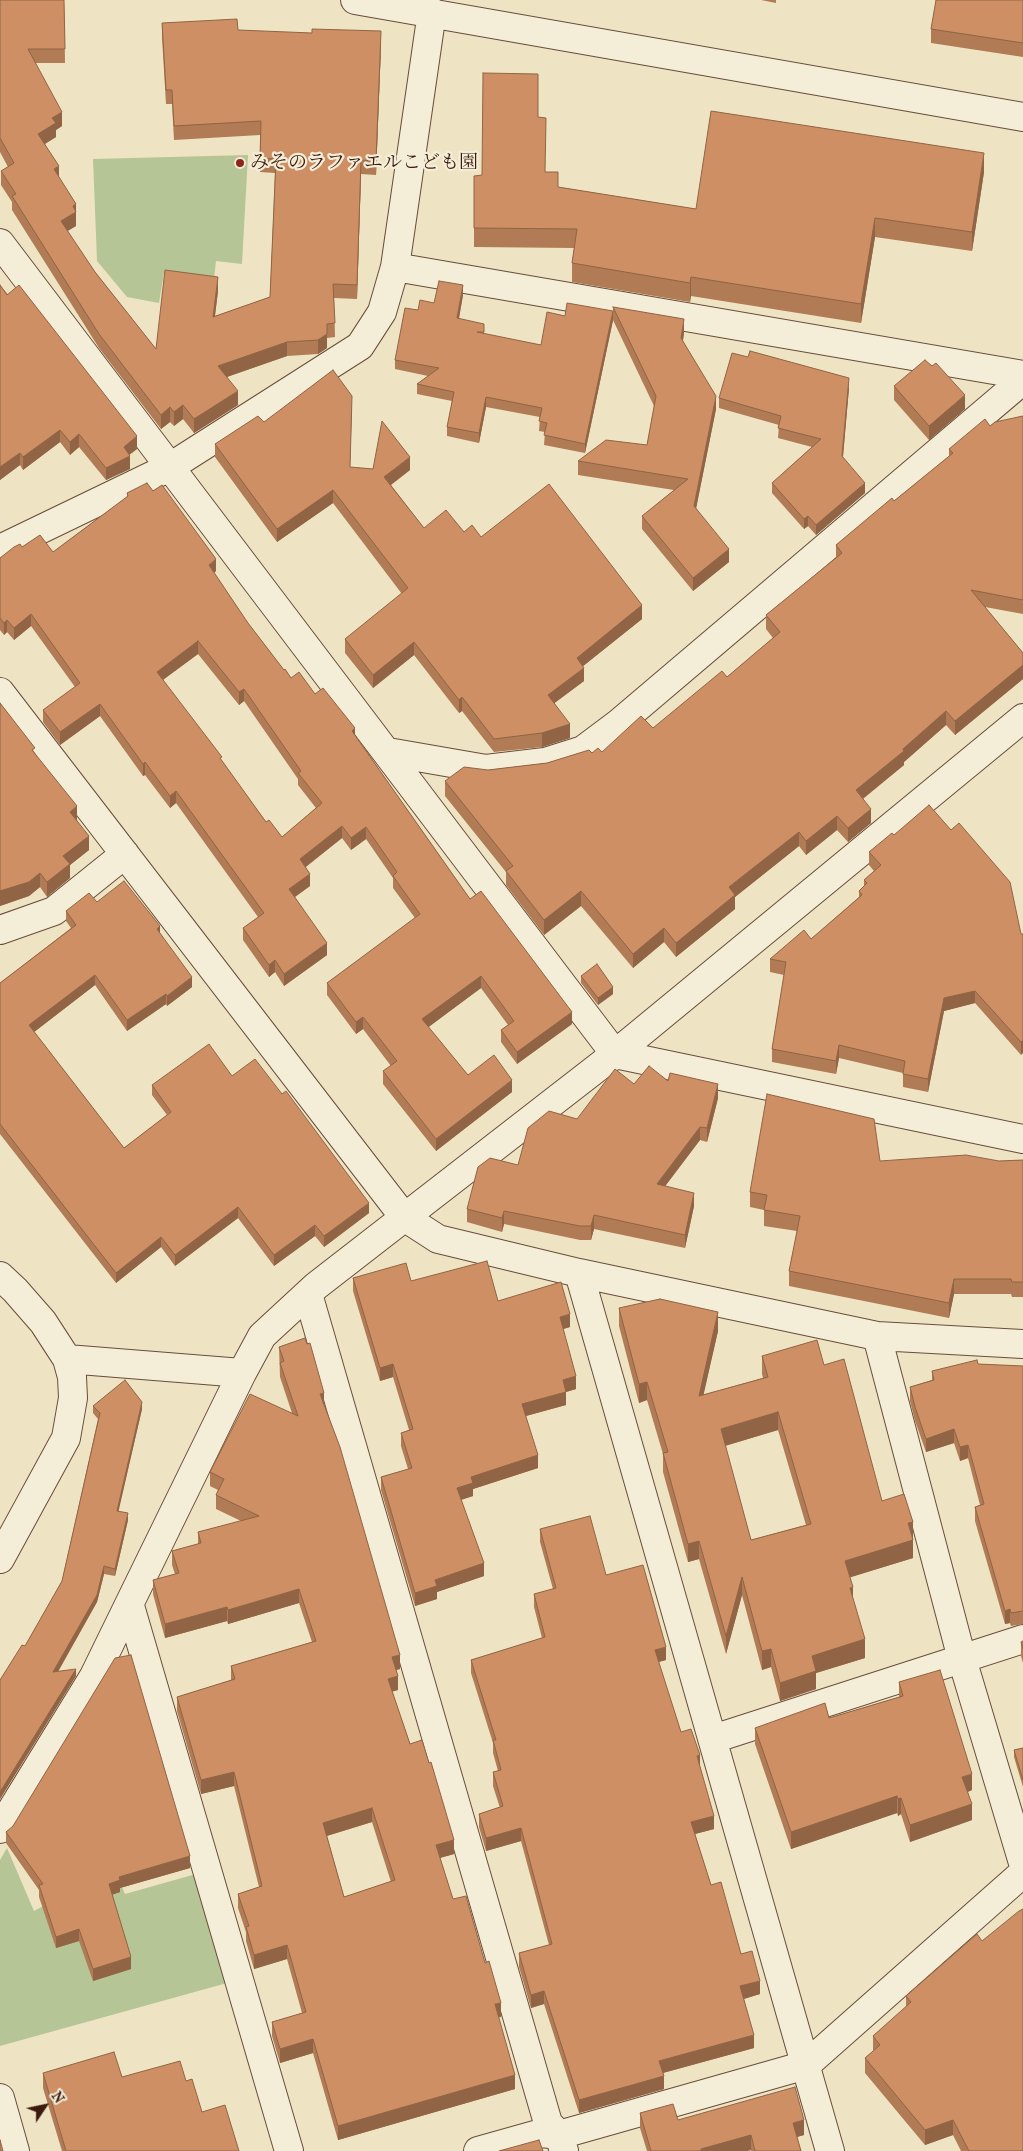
<!DOCTYPE html>
<meta charset="utf-8">
<style>
body{margin:0}
#map{position:relative;width:1023px;height:2151px;overflow:hidden;background:#eee4c3;font-family:"IM FELL French Canon",serif}
canvas{display:block}
.north{position:absolute;left:20px;top:2081px;width:50px;height:50px;-webkit-text-stroke:4px #f4edd8;paint-order:stroke;rotate:56deg;font-size:14px;font-weight:700;line-height:20px;text-align:center;color:#3c1b0e}
.north::after{content:'';display:block;margin:auto;width:18px;height:22px;background:#3c1b0e;clip-path:polygon(50% 0,100% 100%,50% 72%,0 100%)}
</style>
<div id="map">
<canvas width="1023" height="2151"></canvas>
<div class="north">N</div>
</div>
<script>
const ctx = document.querySelector('canvas').getContext('2d');
ctx.lineJoin = 'round';
function fill(path, color) { ctx.fillStyle = color; ctx.fill(path, 'evenodd'); }
const poly = rows => new Path2D(rows.map(r => 'M' + r).join(''));
function trace(path, color, width, dash) { ctx.strokeStyle = color; ctx.lineWidth = width; ctx.lineCap = dash ? 'butt' : 'round'; ctx.setLineDash(dash || []); ctx.stroke(path); }
function label(font, color, halo, rows, align = 'center') {
  ctx.font = font + ' "IM FELL French Canon","Noto Serif JP",serif'; ctx.lineWidth = 4.5; ctx.setLineDash([]); ctx.textBaseline = 'middle'; ctx.strokeStyle = halo; ctx.fillStyle = color; for (const [text, x, y, turn = 0] of rows) {
    ctx.save(); ctx.translate(x, y); ctx.rotate((+turn || 0) * Math.PI / 180); ctx.textAlign = isNaN(turn) ? turn : align; if (halo) ctx.strokeText(text, 0, 0); ctx.fillText(text, 0, 0); ctx.restore();
  }
}
const green = poly([
 [248,155,242,264,216,261,214,279,164,273,159,303,127,297,97,261,93,159],
 [7,1848,34,1911,114,1868,125,1894,196,1874,227,1983,0,2046,0,1860]
]);
const minor = poly([
 [355,0,1023,117],
 [0,243,615,1054,1023,1139],
 [395,267,1023,375],
 [0,549,170,467,360,346,382,312,395,267,432,12],
 [0,692,404,1217,438,1239,579,1273,877,1336,1023,1344],
 [388,752,486,769,545,762,583,750,619,723,1023,380],
 [0,930,54,911,125,854],
 [579,1273,830,2151],
 [0,1276,15,1290,43,1322,67,1359,72,1377,73,1398,66,1438,0,1559],
 [308,1294,548,2123,559,2135,564,2151],
 [877,1336,962,1659,1023,1863],
 [67,1359,242,1373],
 [130,1606,289,2151],
 [713,1739,1023,1639],
 [0,1829,94,1676,242,1373,262,1336,316,1286,615,1054,1023,718],
 [0,2098,15,2151],
 [478,2151,542,2133,559,2135,806,2065,1023,1873]
]);
const wall = poly([
 [0,0,64,0,65,63,35,63,62,126,56,130,56,137,45,144,59,178,76,204,76,226,67,231,95,272,156,349,218,291,215,316,270,297,275,173,260,172,260,135,174,140,172,104,166,104,162,37,162,23,238,30,381,45,376,175,361,174,357,299,334,298,335,337,327,338,327,348,318,354,287,356,227,377,238,405,194,433,183,419,174,426,170,422,161,429,99,348,12,210,12,202,1,185,1,171,8,167,0,152],
 [761,0,776,0,776,3],
 [1023,0,1023,57,931,43,931,29],
 [546,172,558,187,696,209,984,172,972,251,875,237,861,323,691,296,690,302,572,282,572,263,574,248,474,247,474,176],
 [0,285,137,449,129,455,130,469,106,480,79,447,70,455,60,442,23,470,20,465,0,480],
 [463,295,459,319,484,324,484,334,541,345,565,316,613,320,585,453,544,445,545,432,539,431,540,417,486,407,479,443,447,436,447,427,452,401,417,394,417,384,428,376,395,369,395,360,418,310,434,303],
 [613,307,684,333,683,341,716,409,696,508,729,562,693,591,642,529,642,516,674,490,578,475,578,461,647,445,654,406,613,320],
 [894,386,965,409,929,440,894,400],
 [849,388,843,457,865,493,816,535,808,526,804,529,772,493,772,483,812,447,778,438,779,425,719,408,719,398],
 [352,409,350,467,373,469,410,470,391,485,424,528,464,532,481,537,642,619,583,666,584,681,554,703,570,738,542,747,494,752,462,711,459,713,414,655,373,688,345,653,345,639,402,594,333,503,277,542,215,457,215,444,264,422],
 [1023,416,1023,614,985,607,1023,653,1023,679,955,735,946,725,904,762,904,765,863,799,871,823,848,842,837,830,806,855,799,846,735,897,735,909,676,957,664,942,633,968,581,906,544,935,506,885,506,872,445,796,445,781,488,770,547,763,592,753,602,752,653,728,727,677,773,638,766,629,766,615,836,558,836,545,894,501,949,456,949,449,990,426],
 [153,491,216,571,214,573,248,623,284,670,291,678,315,694,355,735,470,899,572,1024,517,1064,501,1042,501,1030,508,1025,481,988,428,1027,468,1075,512,1092,436,1151,383,1084,383,1071,391,1066,363,1029,356,1034,327,995,327,983,415,918,393,888,393,878,366,839,351,850,342,838,306,867,310,886,295,897,327,955,284,986,275,972,269,977,243,940,243,928,258,917,176,803,170,808,145,775,143,776,100,716,60,745,43,722,43,710,75,687,31,626,14,640,7,632,4,635,0,630,0,558,22,547,53,552,127,497,127,493],
 [198,654,239,705,244,701,298,779,298,785,316,808,282,837,266,822,163,680],
 [0,703,35,753,77,820,89,850,70,865,70,878,47,897,40,887,29,896,0,906],
 [894,835,1021,934,1023,934,1021,1055,975,1003,944,1011,928,1092,903,1087,903,1073,839,1058,836,1074,772,1062,772,1049,784,975,770,972,770,959,811,939,859,897,859,891,864,886,864,880,874,871,869,865,869,852],
 [97,902,160,934,192,987,167,1006,166,1004,127,1031,95,985,34,1032,124,1148,167,1115,152,1095,152,1085,232,1076,369,1213,324,1247,315,1236,274,1266,238,1218,175,1266,161,1247,116,1283,0,1134,0,983,71,928,66,921,66,911],
 [581,976,613,994,598,1005,581,983],
 [668,1081,718,1098,707,1142,700,1140,665,1186,694,1206,685,1248,594,1229,591,1240,580,1240,504,1224,502,1232,467,1222,467,1209,518,1165,577,1119,634,1084],
 [1023,1160,1023,1297,1012,1297,1011,1294,954,1294,949,1318,789,1286,789,1271,797,1231,764,1226,764,1210,750,1207,750,1192,880,1161,999,1161],
 [353,1278,411,1281,498,1301,570,1327,563,1329,576,1389,566,1392,566,1405,526,1416,538,1468,473,1489,473,1496,461,1500,484,1576,437,1592,437,1599,415,1606,381,1490,381,1477,408,1469,401,1446,401,1433,409,1430,393,1377,380,1381,353,1291],
 [619,1308,718,1331,703,1395,763,1378,762,1374,762,1356,824,1365,882,1501,913,1538,913,1558,850,1577,853,1599,865,1658,816,1673,816,1689,780,1701,771,1667,762,1670,742,1595,726,1654,699,1559,688,1562,663,1472,663,1454,647,1400,639,1403,619,1326],
 [778,1430,806,1525,751,1540,725,1446],
 [279,1347,324,1405,400,1669,396,1670,398,1690,392,1691,410,1744,454,1854,440,1858,453,1899,501,2017,498,2017,515,2089,338,2140,313,2053,280,2063,272,2036,272,2022,302,2013,287,1959,254,1969,246,1941,246,1932,238,1908,238,1894,259,1887,234,1786,201,1794,177,1711,177,1697,231,1680,231,1666,312,1642,299,1603,228,1624,227,1621,165,1638,153,1594,153,1580,175,1574,172,1565,172,1551,198,1544,198,1532,241,1521,216,1509,216,1495,218,1490,210,1486,210,1472,292,1413,280,1377],
 [372,1822,391,1882,344,1897,327,1836],
 [978,1364,1023,1366,1023,1624,1011,1626,1010,1623,1005,1624,975,1521,975,1507,980,1505,968,1458,960,1461,954,1443,926,1452,915,1421,910,1401,910,1387,932,1380,932,1371],
 [93,1406,142,1409,118,1511,128,1520,115,1576,104,1574,97,1602,58,1672,76,1676,0,1799,0,1680,25,1646,62,1581,98,1419,93,1413],
 [540,1529,606,1575,666,1660,658,1662,681,1732,700,1768,714,1829,695,1834,711,1885,741,1954,760,1994,744,1999,754,2048,663,2073,664,2089,579,2113,544,2004,531,2008,519,1967,519,1953,549,1945,521,1841,486,1851,479,1827,479,1814,500,1808,493,1786,493,1772,498,1771,493,1753,493,1743,471,1673,471,1660,542,1638,534,1607,534,1594,553,1589,540,1542],
 [1023,1641,1023,1663,1021,1656,1021,1642],
 [899,1682,972,1790,968,1792,972,1820,910,1842,901,1814,898,1816,897,1813,791,1849,755,1744,755,1728,829,1718,899,1697],
 [1023,1748,1023,1787,1014,1757,1014,1750],
 [6,1832,190,1868,120,1888,120,1892,112,1894,131,1969,93,1981,79,1941,56,1948,39,1897,39,1890,6,1843],
 [977,1934,1023,2151,961,2151,953,2135,925,2145,865,2073,865,2058,873,2051,873,2036,906,2007,906,1996],
 [43,2073,186,2081,202,2112,239,2151,62,2151,43,2088],
 [640,2113,678,2120,804,2135,797,2137,801,2151,751,2151,751,2150,747,2151,647,2151,640,2128]
]);
const shadedWall = poly([
 [381,31,381,45,376,175,376,161],
 [62,112,62,126,56,130,56,137,38,148,38,134,52,118],
 [984,153,984,172,972,251,972,232],
 [361,160,361,174,357,299,357,285],
 [59,166,59,180,54,169],
 [76,204,76,226,61,235,61,221,73,206],
 [875,218,875,237,861,323,861,304],
 [218,277,218,291,213,331,213,317],
 [691,277,691,296,690,302,690,283],
 [463,285,463,295,457,328,457,318],
 [613,311,613,320,585,453,585,444],
 [684,319,684,333,681,352,681,338],
 [327,334,327,348,318,354,318,340],
 [287,342,287,356,218,380,218,366],
 [849,378,849,388,842,467,842,456],
 [238,391,238,405,194,433,194,419],
 [965,395,965,409,929,440,929,426],
 [716,396,716,409,694,519,694,506],
 [486,397,486,407,479,443,479,433],
 [183,405,183,419,174,426,174,412],
 [170,407,170,422,161,429,161,415],
 [60,430,60,442,23,470,23,457],
 [79,434,79,447,70,455,70,442],
 [137,436,137,449,125,458,130,456,130,469,106,480,106,468,124,447],
 [20,453,20,465,0,480,0,467],
 [410,457,410,470,384,490,384,477],
 [865,483,865,493,816,535,816,525],
 [333,490,333,503,277,542,277,529],
 [808,516,808,526,804,529,804,519],
 [729,549,729,562,693,591,693,578],
 [216,559,216,571,209,577,209,565],
 [642,605,642,619,577,671,577,658],
 [31,614,31,626,14,640,14,628],
 [7,620,7,632,4,635,4,623],
 [198,641,198,654,157,684,157,672],
 [414,642,414,655,373,688,373,675],
 [1023,665,1023,679,955,735,955,721],
 [584,668,584,681,548,708,548,695],
 [244,689,244,701,239,705,239,692],
 [462,697,462,711,459,713,459,700],
 [100,704,100,716,60,745,60,732],
 [946,711,946,725,904,762,904,765,856,804,856,790],
 [570,724,570,738,542,747,542,733],
 [355,728,355,741,352,731],
 [145,762,145,775,143,776,143,764],
 [176,791,176,803,170,808,170,796],
 [77,806,77,820,70,826,70,812],
 [871,809,871,823,848,842,848,828],
 [837,816,837,830,806,855,806,841],
 [342,826,342,838,300,871,300,859],
 [366,827,366,839,351,850,351,838],
 [799,832,799,846,735,897,735,909,676,957,676,943,729,887],
 [89,836,89,850,70,865,70,878,47,897,47,882,63,856],
 [40,873,40,887,29,896,0,906,0,891],
 [310,874,310,886,289,901,289,889],
 [581,891,581,906,544,935,544,920],
 [160,926,160,936,157,929],
 [664,928,664,942,633,968,633,954],
 [327,943,327,955,284,986,284,974],
 [275,960,275,972,269,977,269,965],
 [95,975,95,985,29,1036,29,1025],
 [481,976,481,988,422,1032,422,1019],
 [192,977,192,987,167,1006,167,996],
 [613,987,613,994,598,1005,598,998],
 [975,991,975,1003,944,1011,928,1092,928,1079,944,998],
 [166,994,166,1004,127,1031,127,1020],
 [572,1012,572,1024,517,1064,517,1052],
 [363,1017,363,1029,356,1034,356,1022],
 [1023,1040,1023,1053,1021,1055,1021,1042],
 [839,1045,839,1058,836,1074,836,1061],
 [512,1080,512,1092,436,1151,436,1139],
 [718,1084,718,1098,707,1142,707,1128],
 [700,1127,700,1140,657,1197,657,1184],
 [694,1193,694,1206,685,1248,685,1235],
 [369,1203,369,1213,324,1247,324,1236],
 [238,1207,238,1218,175,1266,175,1255],
 [504,1211,504,1224,502,1232,502,1218],
 [594,1215,594,1229,591,1240,591,1226],
 [315,1225,315,1236,274,1266,274,1255],
 [161,1237,161,1247,116,1283,116,1273],
 [954,1279,954,1294,949,1318,949,1303],
 [718,1312,718,1331,699,1415,699,1396],
 [570,1314,570,1327,560,1330,560,1317],
 [393,1364,393,1377,380,1381,380,1368],
 [576,1376,576,1389,566,1392,566,1405,522,1417,522,1404,563,1380],
 [647,1382,647,1400,639,1403,639,1384],
 [324,1393,324,1407,320,1394],
 [142,1402,142,1409,117,1518,117,1511],
 [778,1412,778,1430,721,1447,721,1429],
 [954,1429,954,1443,926,1452,926,1439],
 [968,1445,968,1458,960,1461,960,1447],
 [538,1455,538,1468,473,1489,473,1496,457,1501,457,1488,471,1477],
 [128,1513,128,1520,115,1576,115,1569],
 [913,1522,913,1540,908,1523],
 [913,1540,913,1558,845,1579,845,1561],
 [699,1541,699,1559,688,1562,688,1544],
 [484,1563,484,1576,437,1592,437,1599,415,1606,415,1593,435,1580],
 [104,1566,104,1574,97,1602,53,1680,53,1672],
 [742,1577,742,1595,726,1654,726,1636],
 [853,1587,853,1606,850,1588],
 [299,1589,299,1603,228,1624,228,1610],
 [227,1607,227,1621,165,1638,165,1624],
 [1010,1609,1010,1623,1005,1624,1005,1611],
 [865,1639,865,1658,816,1673,816,1689,780,1701,780,1683,812,1656],
 [666,1647,666,1660,655,1663,655,1650],
 [771,1649,771,1667,762,1670,762,1651],
 [400,1655,400,1669,392,1671,392,1657],
 [76,1669,76,1676,0,1799,0,1792],
 [398,1676,398,1690,388,1693,388,1679],
 [700,1755,700,1768,697,1756],
 [234,1772,234,1786,201,1794,201,1780],
 [972,1774,972,1790,962,1794,962,1777],
 [897,1796,897,1813,791,1849,791,1832],
 [901,1798,901,1814,898,1816,898,1799],
 [972,1804,972,1820,910,1842,910,1825],
 [372,1808,372,1822,323,1837,323,1823],
 [714,1816,714,1829,691,1835,691,1822],
 [521,1828,521,1841,486,1851,486,1838],
 [454,1840,454,1854,436,1859,436,1845],
 [190,1856,190,1868,120,1888,120,1892,109,1896,109,1884,119,1877],
 [79,1929,79,1941,56,1948,56,1937],
 [287,1945,287,1959,254,1969,254,1955],
 [131,1957,131,1969,93,1981,93,1969],
 [760,1981,760,1994,740,2000,740,1986],
 [544,1991,544,2004,531,2008,531,1995],
 [501,2003,501,2017,495,2018,495,2004],
 [754,2035,754,2048,659,2074,659,2061],
 [313,2039,313,2053,280,2063,280,2049],
 [515,2075,515,2089,338,2140,338,2126],
 [664,2076,664,2089,579,2113,579,2100],
 [804,2120,804,2135,793,2138,793,2123],
 [953,2120,953,2135,925,2145,925,2130],
 [751,2135,751,2150,747,2151,701,2151,701,2149]
]);
const building = poly([
 [0,0,64,0,65,49,28,49,62,112,52,118,56,123,38,134,59,166,54,169,76,204,73,206,76,212,61,221,95,272,156,349,165,270,218,277,213,317,270,297,276,159,260,158,261,121,174,126,172,90,166,90,162,23,237,19,238,30,312,33,312,29,381,31,376,161,361,160,357,285,333,284,335,323,327,324,327,334,318,340,287,342,218,366,238,391,194,419,183,405,174,412,170,407,161,415,99,334,12,196,16,194,1,171,14,163,0,138,0,0],
 [936,0,1023,0,1023,43,931,29,936,0],
 [483,73,538,74,538,117,546,118,545,172,558,172,558,187,696,209,711,111,984,153,972,232,875,218,861,304,691,277,690,283,572,263,577,229,474,228,474,176,482,175,483,73],
 [439,281,463,285,457,318,484,324,484,332,477,332,541,345,547,312,565,316,567,303,613,311,585,444,544,435,547,423,539,421,542,408,486,397,479,433,447,427,454,392,417,384,439,368,395,360,405,308,418,310,420,300,434,303,439,281],
 [0,285,7,295,19,285,137,436,124,447,130,456,106,468,79,434,70,442,60,430,23,457,20,453,0,467,0,285],
 [613,307,684,319,681,338,716,396,694,506,729,549,693,578,642,516,688,479,578,461,606,440,647,445,656,396,613,307],
 [750,351,849,378,842,456,865,483,816,525,808,516,804,519,772,483,821,439,778,428,781,416,719,398,732,353,748,357,750,351],
 [925,360,932,366,936,363,965,395,929,426,894,386,925,360],
 [333,370,352,396,350,467,373,469,382,421,410,457,384,477,424,528,446,510,464,532,472,525,481,537,549,484,642,605,577,658,584,668,548,695,570,724,542,733,494,739,462,697,459,700,414,642,373,675,345,639,408,588,333,490,277,529,215,444,258,416,264,422,333,370],
 [1023,416,1023,600,971,590,1023,653,1023,665,955,721,946,711,903,749,904,751,856,790,871,809,848,828,837,816,806,841,799,832,729,887,735,895,676,943,664,928,633,954,581,891,544,920,506,871,513,866,445,781,464,767,488,770,547,763,589,750,592,753,598,748,602,752,641,716,653,728,722,671,727,677,780,632,766,615,842,553,836,545,892,498,894,501,953,453,949,449,985,419,990,426,995,422,1023,416],
 [147,483,153,491,162,485,216,559,209,565,248,623,284,670,285,669,291,678,299,672,315,694,323,688,355,728,352,731,470,899,481,891,572,1012,517,1052,501,1030,514,1021,481,976,422,1019,468,1075,494,1055,512,1080,436,1139,383,1071,397,1061,363,1017,356,1022,327,983,420,914,393,876,397,872,366,827,351,838,342,826,300,859,310,874,289,889,327,943,284,974,275,960,269,965,243,928,264,913,176,791,170,796,145,762,143,764,100,704,60,732,43,710,80,683,31,614,14,628,7,620,4,623,0,618,0,558,14,547,20,544,22,547,40,535,53,552,128,496,127,493,147,483],
 [198,641,239,692,244,689,301,771,298,773,322,803,282,837,269,820,266,822,220,758,222,757,157,672,198,641],
 [0,703,35,748,32,750,77,806,70,812,89,836,63,856,70,864,47,882,40,873,29,882,0,891,0,703],
 [929,805,951,830,959,823,1010,882,1021,934,1023,934,1023,1040,1021,1042,975,991,944,998,928,1079,903,1074,905,1061,839,1045,836,1061,772,1049,786,962,770,959,804,930,811,939,862,895,859,891,867,883,864,880,881,865,869,852,892,833,894,835,929,805],
 [124,881,160,926,157,929,192,977,167,996,166,994,127,1020,95,975,29,1025,124,1148,171,1112,152,1085,209,1044,232,1076,255,1059,282,1094,286,1091,369,1203,324,1236,315,1225,274,1255,238,1207,175,1255,161,1237,116,1273,0,1124,0,983,76,925,66,911,89,893,97,902,124,881],
 [597,964,613,987,598,998,581,976,597,964],
 [649,1066,668,1081,670,1073,718,1084,707,1128,700,1127,657,1184,694,1193,685,1235,594,1215,591,1226,580,1226,504,1211,502,1218,467,1209,478,1167,490,1158,518,1165,528,1128,549,1111,577,1119,615,1069,634,1084,649,1066],
 [767,1094,874,1119,880,1161,966,1155,999,1161,1023,1160,1023,1282,1012,1282,1011,1279,954,1279,949,1303,789,1271,800,1216,764,1210,767,1195,750,1192,767,1094],
 [487,1261,498,1301,561,1282,570,1314,560,1317,576,1376,563,1380,566,1392,522,1404,538,1455,471,1477,473,1483,457,1488,484,1563,435,1580,437,1586,415,1593,381,1477,412,1468,401,1433,413,1429,393,1364,380,1368,353,1278,406,1263,411,1281,487,1261],
 [660,1299,718,1312,699,1396,768,1377,762,1356,817,1340,824,1365,844,1359,882,1501,904,1494,913,1522,908,1523,913,1540,845,1561,853,1587,850,1588,865,1639,812,1656,816,1671,780,1683,771,1649,762,1651,742,1577,726,1636,699,1541,688,1544,663,1453,668,1452,647,1382,639,1384,619,1308,660,1299],
 [778,1412,811,1524,751,1540,721,1429,778,1412],
 [305,1338,307,1344,310,1343,324,1393,320,1394,340,1447,400,1655,392,1657,398,1676,388,1679,410,1744,422,1740,429,1763,431,1762,454,1840,436,1845,453,1899,466,1896,485,1963,489,1961,501,2003,495,2004,515,2075,338,2126,313,2039,280,2049,272,2022,306,2012,287,1945,254,1955,246,1927,249,1926,238,1894,262,1886,234,1772,201,1780,177,1697,235,1679,231,1666,316,1641,299,1589,228,1610,227,1607,165,1624,153,1580,179,1573,172,1551,201,1543,198,1532,259,1516,216,1495,224,1479,210,1472,250,1394,298,1416,280,1363,284,1361,279,1347,305,1338],
 [372,1808,395,1880,344,1897,323,1823,372,1808],
 [977,1360,978,1364,1023,1366,1023,1611,1011,1613,1010,1609,1005,1611,975,1507,984,1504,968,1445,960,1447,954,1429,926,1439,915,1407,910,1387,934,1380,932,1371,977,1360],
 [125,1380,142,1402,117,1511,128,1513,115,1569,104,1566,97,1595,53,1672,76,1669,0,1792,0,1680,22,1645,25,1646,62,1581,100,1413,93,1406,125,1380],
 [590,1516,606,1575,643,1565,666,1647,655,1650,681,1732,691,1729,700,1755,697,1756,714,1816,691,1822,711,1885,721,1882,741,1954,752,1951,760,1981,740,1986,754,2035,659,2061,664,2076,579,2100,544,1991,531,1995,519,1953,552,1944,521,1828,486,1838,479,1814,503,1806,493,1772,501,1770,493,1740,496,1740,471,1660,545,1637,534,1594,556,1588,540,1529,590,1516],
 [1023,1641,1023,1649,1021,1642,1023,1641],
 [131,1655,190,1856,119,1877,120,1880,109,1884,131,1957,93,1969,79,1929,56,1937,39,1885,43,1884,6,1832,13,1826,115,1658,131,1655],
 [940,1670,972,1774,962,1777,972,1804,910,1825,901,1798,898,1799,897,1796,791,1832,755,1728,825,1703,829,1718,903,1696,899,1682,940,1670],
 [1023,1748,1023,1780,1014,1750,1023,1748],
 [1023,1909,1023,2151,969,2151,953,2120,925,2130,865,2058,880,2045,873,2036,911,2002,906,1996,977,1934,982,1941,1019,1911,1023,1909],
 [114,2052,122,2077,180,2061,186,2081,192,2079,202,2112,225,2105,239,2151,66,2151,43,2073,114,2052],
 [795,2087,804,2120,793,2123,801,2151,755,2151,751,2135,701,2149,701,2151,651,2151,640,2113,673,2104,678,2120,795,2087],
 [0,2140,3,2151,0,2151,0,2140],
 [539,2140,543,2151,499,2151,539,2140]
]);
const markers = [
 [240,163,5,"#8f2418"]
];
const poiNames = [
 ["みそのラファエルこども園",250,163]
];
fill(green, '#b6c595');
trace(minor, '#684d3b', 30);
trace(minor, '#f4edd8', 28);
fill(wall, '#b07b55');
fill(shadedWall, '#906445');
fill(building, '#cd8f63');
trace(building, '#906445', 1);
for (const [x, y, r, color] of markers) { const dot = new Path2D(); dot.arc(x, y, r, 0, 2 * Math.PI); ctx.fillStyle = color; ctx.fill(dot); trace(dot, '#f4edd8', 2); }
label('19px', '#3c1b0e', '#f4edd8', poiNames, 'left');
</script>
